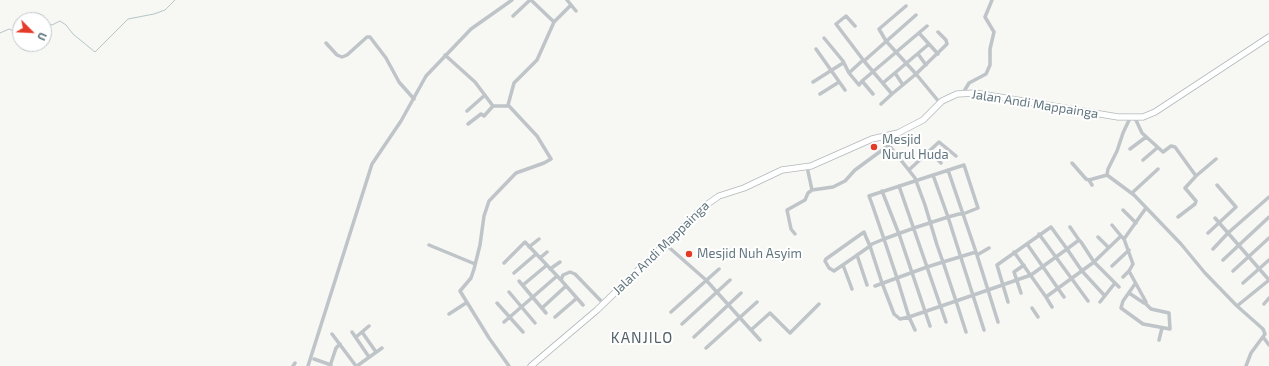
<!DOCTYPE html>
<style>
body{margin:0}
#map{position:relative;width:1269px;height:366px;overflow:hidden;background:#f7f7f4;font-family:"Exo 2",sans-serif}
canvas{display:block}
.north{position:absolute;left:12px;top:12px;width:40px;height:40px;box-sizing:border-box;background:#fff;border:1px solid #c0c8cc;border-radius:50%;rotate:114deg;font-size:11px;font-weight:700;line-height:16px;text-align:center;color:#62767f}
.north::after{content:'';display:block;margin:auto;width:14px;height:18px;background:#e43a28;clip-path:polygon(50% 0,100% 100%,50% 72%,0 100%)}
</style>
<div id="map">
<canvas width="1269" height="366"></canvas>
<div class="north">U</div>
</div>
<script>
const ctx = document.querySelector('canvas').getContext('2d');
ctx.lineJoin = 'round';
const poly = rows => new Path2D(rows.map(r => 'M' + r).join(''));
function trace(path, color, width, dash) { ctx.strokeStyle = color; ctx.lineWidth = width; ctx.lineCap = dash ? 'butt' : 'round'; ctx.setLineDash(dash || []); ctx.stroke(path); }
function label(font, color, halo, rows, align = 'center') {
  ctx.font = font + ' "Exo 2",sans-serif'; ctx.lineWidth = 4; ctx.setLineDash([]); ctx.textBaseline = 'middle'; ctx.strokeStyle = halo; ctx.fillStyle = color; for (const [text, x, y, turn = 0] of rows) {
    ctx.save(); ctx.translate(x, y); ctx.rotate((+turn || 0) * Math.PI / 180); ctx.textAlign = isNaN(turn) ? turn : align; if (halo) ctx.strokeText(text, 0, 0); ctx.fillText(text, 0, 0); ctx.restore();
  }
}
const stream = poly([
 [36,20,39,20],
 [44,22,52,25,60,21,66,25,73,34,95,52,128,19,154,14,165,10,175,0],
 [0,33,9,29,16,32,20,30]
]);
const street = poly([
 [531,0,554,22,571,5],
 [567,0,576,11],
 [906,6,879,29,886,41,916,74,947,44,946,40,938,32],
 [916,15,864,61,892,94,916,74,940,103],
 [513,16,530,0],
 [855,26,846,16,836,24,864,61],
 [919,33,929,44],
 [824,38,843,61,849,73],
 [326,43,337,55,342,57,347,55,367,37,370,37,386,58,399,82,414,99],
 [816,49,845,90],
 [918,54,926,65],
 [445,55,475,82,493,106,509,106,537,136,551,159,544,163,516,173,489,201,484,216,480,245,474,269,471,278,460,291,489,338,509,366],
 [895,73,903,85],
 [862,81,859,85,849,73,863,60],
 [813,82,843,63],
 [883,83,929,44,938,54],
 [963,93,969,83,986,74,990,65,990,49,994,32,985,17,992,0],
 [820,94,839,82],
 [873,94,862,81,927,26],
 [881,104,892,94],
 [508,105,514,83,537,60,554,22],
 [467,111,485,95],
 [1130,118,1123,133,1117,151,1108,169,1107,175,1134,195,1181,244,1205,273,1237,306,1263,329,1265,334,1251,353,1246,366],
 [1135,118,1142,133,1163,152,1171,146,1175,147,1196,176,1185,188,1196,201,1195,204,1178,217],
 [468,124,481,114,484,116,493,106],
 [1130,149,1146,137],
 [929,151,941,163],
 [1143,160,1157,148],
 [1072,163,1086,179,1089,180,1092,185],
 [807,167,812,190,833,187,845,181,855,170,889,145],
 [910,169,939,142,956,156],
 [948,170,963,214,978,208,964,165,869,196,872,204,884,239,897,278,909,317,900,319,894,314,882,283,870,246,866,237,864,232,826,259,825,261,829,268,834,271,853,258,870,246,872,244,884,239,914,228,948,217,984,330],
 [933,175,948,217,959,214,963,214,976,252],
 [1196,176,1216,159],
 [1089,180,1107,175],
 [899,186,946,322],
 [882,191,899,234,930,326],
 [1132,193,1158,169],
 [1123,210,1136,223],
 [1112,225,1121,236],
 [1070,227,1079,240],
 [1208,233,1236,207,1217,185],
 [795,234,791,229,787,210,805,200,808,193,812,190],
 [1039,234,1088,301],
 [1098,237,1108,247],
 [664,243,706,280,760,340],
 [1027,244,1064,297],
 [429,245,475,264],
 [529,247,539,239],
 [1213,249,1228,233,1215,218],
 [1014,252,1046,297,1094,262],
 [857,255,867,285],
 [977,255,989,248],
 [540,258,547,252],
 [1096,260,1121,236,1124,239],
 [1223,260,1269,217],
 [504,263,525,242,561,280],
 [843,265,852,289],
 [1112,266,1129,250],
 [550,269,560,262],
 [1233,271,1269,238],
 [514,273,536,254],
 [1123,277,1129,271],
 [1269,280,1228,233,1269,197],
 [519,281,546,313],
 [1243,283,1269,260],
 [1135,284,1123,301,1121,308,1143,324,1170,329,1169,313,1151,309,1145,303],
 [523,285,547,265],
 [875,286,927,267,943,262,976,252,988,290,956,301,943,262,937,245,925,205,915,178,889,145,885,136],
 [509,292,535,323],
 [1021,293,1014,272,1024,265],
 [1129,293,1144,303,1146,302,1129,271,1133,264,1124,239,1146,208],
 [1046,297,1052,307],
 [1008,302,997,265,1051,227,1067,249,1079,240,1081,242,1094,262,1119,287],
 [1100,302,1115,283],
 [497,303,523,332],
 [1264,304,1269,298],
 [583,305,561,280,563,275,570,272,575,274,603,303],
 [1237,306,1269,280],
 [542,308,566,286],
 [1032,308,1038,317],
 [671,312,719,269],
 [449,314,466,303],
 [555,317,577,298],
 [504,322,557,276],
 [998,322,988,290,1031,275,1067,249,1082,271,1104,295],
 [682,324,730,280],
 [751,330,770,313,790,333,819,304],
 [915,330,909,317,956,301,966,332],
 [352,332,369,357],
 [362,332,369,326],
 [332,334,356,366],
 [356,337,362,332,376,352],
 [694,337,741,293],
 [1263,337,1269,345],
 [1159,340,1162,328],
 [706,348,757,302],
 [314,359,331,365],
 [293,366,295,363],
 [308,366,372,164,401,121,426,76,471,29,512,0],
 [330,366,336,348,340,344],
 [357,366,382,348]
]);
const primary = poly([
 [531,366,597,310,702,208,719,196,744,188,782,170,811,166,872,139,898,133,923,120,942,101,957,94,975,93,1118,117,1143,117,1155,112,1269,37]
]);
const markers = [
 [874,147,4,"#e43a28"],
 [689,254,4,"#e43a28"]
];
const streetNames = [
 ["Jalan Andi Mappainga",1035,104,9],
 ["Jalan Andi Mappainga",661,248,-44]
];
const poiNames = [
 ["Mesjid",882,140],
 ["Nurul Huda",882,155],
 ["Mesjid Nuh Asyim",697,254]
];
const quarterNames = [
 ["KANJILO",642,338]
];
trace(stream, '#b5c5c7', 1);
trace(primary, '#b2b8bb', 7);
trace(street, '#bec4c7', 3.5);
trace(primary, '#fff', 5.5);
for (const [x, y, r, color] of markers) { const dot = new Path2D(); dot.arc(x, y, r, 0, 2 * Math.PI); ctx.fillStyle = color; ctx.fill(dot); trace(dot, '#fff', 1.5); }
label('13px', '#62767f', '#fff', streetNames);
label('13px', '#62767f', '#fff', poiNames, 'left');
ctx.letterSpacing = '1px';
label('15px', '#54636a', '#fff', quarterNames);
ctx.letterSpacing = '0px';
</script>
